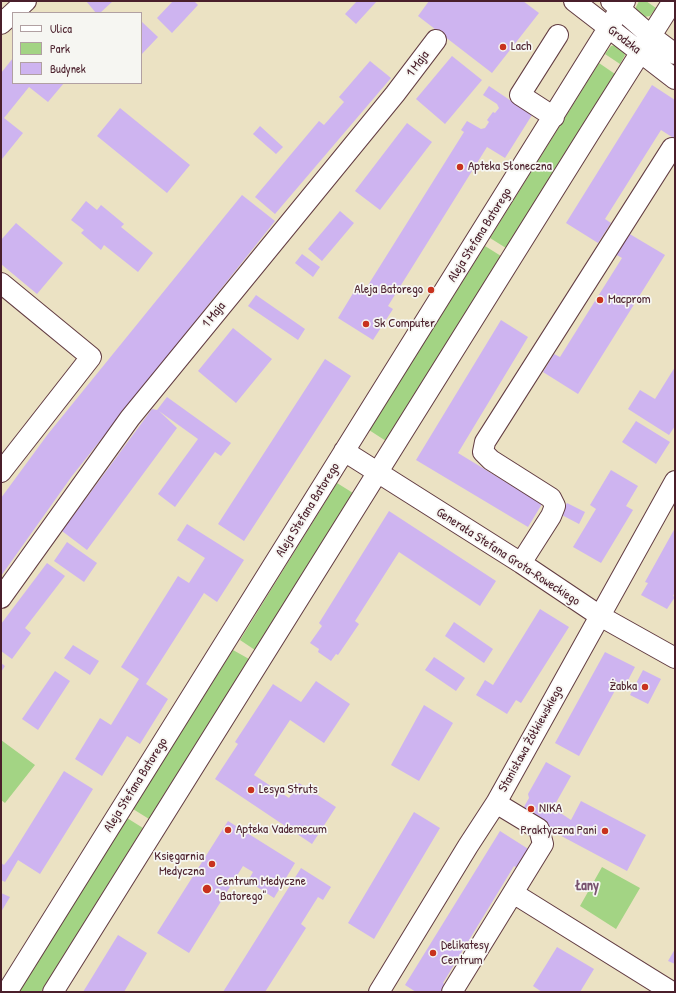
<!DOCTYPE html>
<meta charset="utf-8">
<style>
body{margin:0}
#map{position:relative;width:676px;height:993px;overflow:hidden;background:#ebe2c3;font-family:"Patrick Hand",sans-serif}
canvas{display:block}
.frame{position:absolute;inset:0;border:2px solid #4a1f2b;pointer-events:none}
.legend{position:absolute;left:12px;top:12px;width:130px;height:72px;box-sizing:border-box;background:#f6f6f2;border:1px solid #b1a0a2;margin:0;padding:5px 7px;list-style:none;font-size:12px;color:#4a1f2b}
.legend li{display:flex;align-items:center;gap:8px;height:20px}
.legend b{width:20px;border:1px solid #b1a0a2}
</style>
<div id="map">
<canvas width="676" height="993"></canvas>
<div class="frame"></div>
<ul class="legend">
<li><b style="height:5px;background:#fff"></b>Ulica</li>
<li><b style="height:11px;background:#a3d484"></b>Park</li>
<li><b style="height:11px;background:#ceb4f0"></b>Budynek</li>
</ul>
</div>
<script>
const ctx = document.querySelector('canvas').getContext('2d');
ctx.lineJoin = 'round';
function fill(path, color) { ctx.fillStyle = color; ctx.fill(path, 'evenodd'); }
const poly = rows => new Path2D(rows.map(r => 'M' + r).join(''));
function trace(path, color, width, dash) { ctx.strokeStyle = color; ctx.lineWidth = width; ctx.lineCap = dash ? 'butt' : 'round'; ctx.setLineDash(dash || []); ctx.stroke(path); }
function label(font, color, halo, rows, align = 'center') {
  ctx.font = font + ' "Patrick Hand",sans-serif'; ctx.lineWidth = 3.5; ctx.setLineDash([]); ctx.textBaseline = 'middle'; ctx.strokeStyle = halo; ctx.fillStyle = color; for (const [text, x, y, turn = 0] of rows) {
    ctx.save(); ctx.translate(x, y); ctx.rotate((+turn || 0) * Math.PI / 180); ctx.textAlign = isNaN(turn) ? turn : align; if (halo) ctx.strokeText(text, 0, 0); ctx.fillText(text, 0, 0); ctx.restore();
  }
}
const green = poly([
 [639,1,646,1,656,8,650,16,644,17,636,11,636,7],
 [615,45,623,49,625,55,620,64,605,54,611,46],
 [599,63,615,74,506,248,490,238],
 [485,246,501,256,386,441,369,430],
 [337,483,353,493,255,650,240,640],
 [233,650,249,659,149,819,133,809],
 [1,740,35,765,5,803,1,800],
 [127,818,143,828,41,992,19,992],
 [602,867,640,888,616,929,580,906]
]);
const building = poly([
 [86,1,113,1,100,13,96,13],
 [173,1,194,1,198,5,172,33,157,18],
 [357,1,377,1,356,24,345,14],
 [429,1,523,1,539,13,492,73,418,16],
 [141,21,158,37,141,55],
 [452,56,482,80,445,124,416,99],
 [13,58,13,83,64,83,48,102,29,87,4,118,23,133,2,159,1,158,1,73],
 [370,61,391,78,275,214,255,197,319,121,324,125,344,102,339,97],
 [652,85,675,100,675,139,661,130,605,219,611,223,598,243,566,223],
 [489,86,532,115,505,158,487,147,388,306,393,309,373,340,338,318,358,285,365,290,464,132,461,130,467,121,481,129,485,128,489,122,487,120,493,112,495,113,499,108,497,104,483,95],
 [120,108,190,165,167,193,97,136],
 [407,123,432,142,380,210,355,191],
 [260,126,283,147,276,154,253,134],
 [242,195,275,221,72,476,1,576,1,498,48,434],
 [86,201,97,210,101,205,124,224,121,227,153,253,138,272,104,245,101,250,81,233,84,230,71,220],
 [340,211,354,223,322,261,308,249],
 [16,223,63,263,37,294,1,264,1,240],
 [628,233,665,255,578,394,543,372,554,354,560,357,595,301,622,258,615,254],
 [302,254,320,267,313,277,295,263],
 [256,295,305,329,298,340,248,306],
 [501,320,528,337,458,453,542,504,528,527,416,460],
 [233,328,272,359,236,403,198,371],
 [325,359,351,376,244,541,218,524],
 [675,367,675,426,669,435,628,409,640,390,655,399],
 [167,397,231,443,221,456,215,452,175,507,158,494,198,439,159,411,177,428,87,550,62,531,152,409,157,410],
 [636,421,670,442,656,464,622,442],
 [611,470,638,486,626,506,633,510,601,563,573,547,596,509,590,505],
 [567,503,585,512,579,524,560,514],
 [389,511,496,581,480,606,399,552,355,621,359,624,338,655,336,654,331,661,318,652,319,649,310,643,322,626,319,623],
 [187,524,244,560,217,602,204,593,146,684,168,699,140,744,127,736,102,776,75,759,100,718,111,725,139,679,121,667,178,576,189,583,205,558,177,540],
 [675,528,675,592,673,596,675,597,667,609,641,595,648,583,645,582],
 [67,542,97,563,84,582,54,561],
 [47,563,65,576,25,628,31,633,12,659,1,651,1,624],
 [540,609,569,627,521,703,516,700,507,714,476,695,485,680,493,685],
 [454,622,493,649,484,663,445,636],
 [73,645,99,661,90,675,64,658],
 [605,652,635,667,624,688,618,685,579,756,555,743],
 [434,657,465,678,456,691,425,670],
 [1,663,5,666,1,672],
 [643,670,661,679,648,704,630,695],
 [55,671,70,681,38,730,22,719],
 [316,681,350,704,324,743,290,720,254,775,289,798,299,783,336,807,312,844,215,779,238,744,235,742,273,684,301,702],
 [424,705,453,723,419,781,391,765],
 [546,762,571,776,553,808,571,820,581,801,646,835,627,871,520,814,529,798,528,794],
 [64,771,93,789,40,874,18,860,5,882,1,880,1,863,4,865,11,856],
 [414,812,440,828,374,939,348,923],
 [228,821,295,863,274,898,248,881,253,872,243,866,189,953,157,933],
 [500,831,533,852,522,871,514,866,443,983,451,988,448,992,416,992,405,985],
 [301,868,331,887,323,900,318,897,301,924,306,928,265,992,223,992],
 [1,893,10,897,1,912],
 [118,935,147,953,124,992,83,992],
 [557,947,594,969,580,992,542,992,533,986],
 [675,949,675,964,668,961]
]);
const minor = poly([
 [574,1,675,79],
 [611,1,651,36,675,54],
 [1,24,26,1],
 [554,117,520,95,558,35],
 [1,283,91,357,1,472],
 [344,451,521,563,600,616,675,658],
 [521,563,551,516,555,506,551,498,491,460,483,452,485,442,672,148],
 [1,598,130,418,395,94,436,40],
 [513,893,672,992],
 [7,992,625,1],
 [53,992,589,134,673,1],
 [379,992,468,846,496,803,675,481],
 [452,992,543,844,539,829,496,803]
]);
const markers = [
 [503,47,4,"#c8321e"],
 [460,167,4,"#c8321e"],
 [431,290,4,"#c8321e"],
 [600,300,4,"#c8321e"],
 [366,324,4,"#c8321e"],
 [645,687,4,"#c8321e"],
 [251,790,4,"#c8321e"],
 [531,809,4,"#c8321e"],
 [228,830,4,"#c8321e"],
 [605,831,4,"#c8321e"],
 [212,864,4,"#c8321e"],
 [207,889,5,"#c8321e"],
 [433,953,4,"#c8321e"]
];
const streetNames = [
 ["Grodzka",624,40,37],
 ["1 Maja",418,64,-53],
 ["Aleja Stefana Batorego",480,235,-58],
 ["1 Maja",214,315,-51],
 ["Aleja Stefana Batorego",308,510,-58],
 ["Generała Stefana Grota-Roweckiego",508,557,33],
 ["Stanisława Żółkiewskiego",531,739,-61],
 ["Aleja Stefana Batorego",136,785,-58]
];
const poiNames = [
 ["Lach",511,47],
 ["Apteka Słoneczna",468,167],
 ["Aleja Batorego",423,290,"right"],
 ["Macprom",608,300],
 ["Sk Computer",374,324],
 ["Żabka",637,687,"right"],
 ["Lesya Struts",259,790],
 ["NIKA",539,809],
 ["Apteka Vademecum",236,830],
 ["Praktyczna Pani",597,831,"right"],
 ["Księgarnia",204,857,"right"],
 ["Medyczna",204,872,"right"],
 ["Centrum Medyczne",216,882],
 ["\"Batorego\"",216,897],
 ["Delikatesy",441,946],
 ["Centrum",441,961]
];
const neighbourhoodNames = [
 ["Łany",587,886]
];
fill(green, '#a3d484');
fill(building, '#ceb4f0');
trace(minor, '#623c42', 22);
trace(minor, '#fff', 20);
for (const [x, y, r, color] of markers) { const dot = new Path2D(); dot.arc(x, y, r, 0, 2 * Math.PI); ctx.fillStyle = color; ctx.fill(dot); trace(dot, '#f6f6f2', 1.5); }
label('13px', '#4a1f2b', '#f6f6f2', streetNames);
label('13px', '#4a1f2b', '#f6f6f2', poiNames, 'left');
label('bold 14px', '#785370', '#f6f6f2', neighbourhoodNames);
</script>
